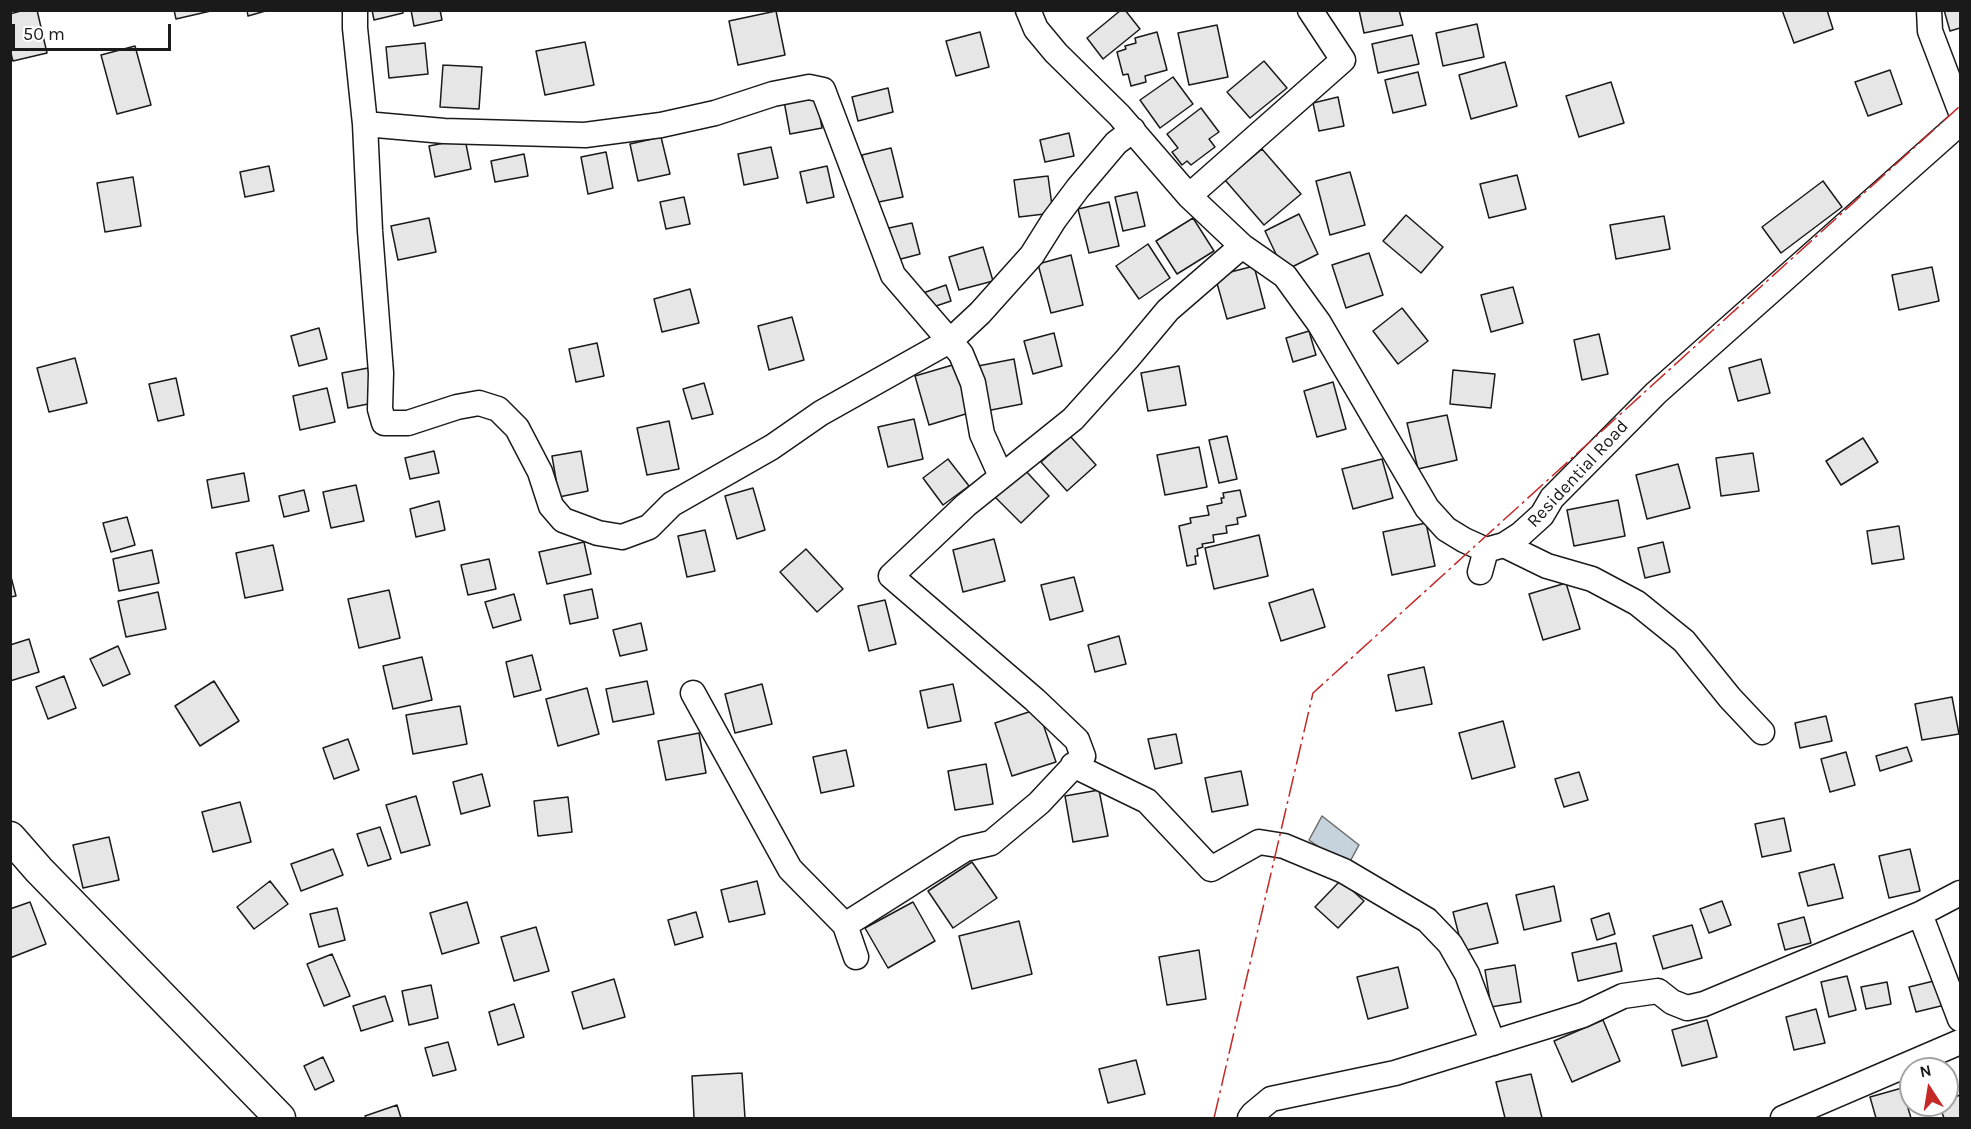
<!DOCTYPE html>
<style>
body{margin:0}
#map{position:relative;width:1971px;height:1129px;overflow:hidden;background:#fff;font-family:Karla,sans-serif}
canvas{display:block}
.frame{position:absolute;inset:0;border:12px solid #1a1a1a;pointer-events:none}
.north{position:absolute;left:1899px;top:1057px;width:60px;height:60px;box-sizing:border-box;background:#fff;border:2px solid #a3a3a3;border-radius:50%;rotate:348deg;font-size:16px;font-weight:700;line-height:24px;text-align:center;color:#1a1a1a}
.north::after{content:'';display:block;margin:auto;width:21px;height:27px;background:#c62828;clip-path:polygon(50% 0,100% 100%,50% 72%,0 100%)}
.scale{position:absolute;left:12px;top:24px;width:159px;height:27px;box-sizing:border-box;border:3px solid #1a1a1a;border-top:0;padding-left:8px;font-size:18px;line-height:21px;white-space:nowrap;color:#1a1a1a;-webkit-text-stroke:4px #fff;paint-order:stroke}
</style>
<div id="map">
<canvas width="1971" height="1129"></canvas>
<div class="frame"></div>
<div class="north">N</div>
<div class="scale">50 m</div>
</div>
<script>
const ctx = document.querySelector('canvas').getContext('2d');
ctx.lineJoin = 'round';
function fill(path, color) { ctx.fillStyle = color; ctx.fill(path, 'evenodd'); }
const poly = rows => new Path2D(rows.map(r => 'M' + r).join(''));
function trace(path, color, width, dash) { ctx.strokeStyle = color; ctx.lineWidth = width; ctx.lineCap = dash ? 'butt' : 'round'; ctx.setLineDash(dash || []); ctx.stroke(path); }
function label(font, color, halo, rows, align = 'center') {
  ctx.font = font + ' Karla,sans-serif'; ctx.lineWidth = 4.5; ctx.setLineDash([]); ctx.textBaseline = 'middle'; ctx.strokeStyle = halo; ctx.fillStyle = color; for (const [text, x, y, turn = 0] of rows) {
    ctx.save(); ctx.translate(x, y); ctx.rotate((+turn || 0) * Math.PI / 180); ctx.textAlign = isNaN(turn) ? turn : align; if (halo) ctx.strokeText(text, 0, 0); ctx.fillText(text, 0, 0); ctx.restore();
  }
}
const water = poly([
 [1322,816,1359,845,1347,867,1309,840,1322,816]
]);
const building = poly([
 [24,10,37,10,47,53,13,61,10,50,10,14,24,10],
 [174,10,215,10,176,19,174,10],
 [247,10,269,10,248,16,247,10],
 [372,10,403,10,403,13,374,20,372,10],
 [411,10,440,10,442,20,414,26,411,10],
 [1121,10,1125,10,1140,29,1103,59,1087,38,1121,10],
 [1359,10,1399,10,1403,25,1364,33,1359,10],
 [1782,10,1827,10,1833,29,1794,43,1782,10],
 [1944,10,1960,10,1960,28,1950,31,1944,10],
 [776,11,785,55,738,65,729,21,776,11],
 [1477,24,1484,57,1443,66,1436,33,1477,24],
 [1217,25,1228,77,1189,85,1178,33,1217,25],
 [980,32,989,67,956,76,946,41,980,32],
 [1157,32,1167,70,1145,76,1146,82,1131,86,1128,74,1123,75,1117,52,1126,49,1125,46,1136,43,1135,38,1157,32],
 [1412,35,1419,64,1378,73,1372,44,1412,35],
 [585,42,594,85,545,95,536,51,585,42],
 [425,43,428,74,389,78,386,47,425,43],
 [135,46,151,105,117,114,101,55,135,46],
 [1264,61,1287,88,1250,118,1227,92,1264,61],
 [1505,62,1517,106,1471,119,1459,75,1505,62],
 [443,65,482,67,479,109,440,107,443,65],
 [1890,70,1902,104,1868,116,1855,82,1890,70],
 [1418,72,1426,105,1393,113,1385,80,1418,72],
 [1173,77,1193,104,1160,128,1140,100,1173,77],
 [1611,82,1624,123,1579,137,1566,96,1611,82],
 [888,88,893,112,858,121,852,97,888,88],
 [816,95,822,128,790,134,784,101,816,95],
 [1338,97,1344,126,1319,131,1313,103,1338,97],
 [1201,108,1219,132,1209,139,1215,147,1191,165,1187,161,1182,165,1172,152,1178,148,1167,134,1201,108],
 [1069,133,1074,156,1045,162,1040,140,1069,133],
 [661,137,670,174,638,181,630,144,661,137],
 [465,139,471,169,435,177,429,146,465,139],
 [771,147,778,178,744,185,738,154,771,147],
 [891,148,903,197,874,203,862,155,891,148],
 [1262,149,1301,194,1264,225,1225,180,1262,149],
 [606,152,613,188,588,194,581,157,606,152],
 [524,154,528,176,495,182,491,161,524,154],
 [269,166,274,191,245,197,240,172,269,166],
 [827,166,834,197,807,203,800,172,827,166],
 [1350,172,1365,225,1330,235,1316,181,1350,172],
 [1517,175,1526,209,1489,218,1480,184,1517,175],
 [1048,176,1053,213,1019,217,1014,180,1048,176],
 [133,177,141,226,105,232,97,183,133,177],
 [1823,181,1842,207,1781,253,1762,227,1823,181],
 [1137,192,1145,226,1123,231,1115,197,1137,192],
 [684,197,690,224,666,229,660,202,684,197],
 [1109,202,1119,246,1089,253,1078,209,1109,202],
 [1299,214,1318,254,1284,271,1265,231,1299,214],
 [1406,215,1443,247,1421,273,1383,241,1406,215],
 [1664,216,1670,249,1616,259,1610,225,1664,216],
 [429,218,436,252,398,260,391,226,429,218],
 [1193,218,1214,251,1177,274,1156,241,1193,218],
 [912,223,920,254,897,260,889,228,912,223],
 [1148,244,1170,278,1139,299,1116,266,1148,244],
 [983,247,993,281,959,290,949,257,983,247],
 [1369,253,1383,295,1346,308,1332,265,1369,253],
 [1071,255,1083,305,1051,313,1038,264,1071,255],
 [1254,266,1265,308,1227,319,1215,276,1254,266],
 [1932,267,1939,301,1899,310,1892,275,1932,267],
 [946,285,951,301,927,309,923,293,946,285],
 [1513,287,1523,323,1491,332,1481,295,1513,287],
 [690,289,699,323,662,332,654,299,690,289],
 [1402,308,1428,341,1398,364,1373,331,1402,308],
 [792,317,804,360,769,370,758,326,792,317],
 [319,328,327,359,299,366,291,336,319,328],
 [1309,331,1316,355,1293,362,1286,338,1309,331],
 [1054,333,1062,366,1033,374,1024,341,1054,333],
 [1599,334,1608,374,1582,380,1574,340,1599,334],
 [597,343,604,376,576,382,569,349,597,343],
 [75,358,87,403,49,412,37,368,75,358],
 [1014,359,1022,404,986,411,978,366,1014,359],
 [1761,359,1770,393,1738,401,1729,368,1761,359],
 [956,364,969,413,929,425,915,376,956,364],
 [1179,366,1186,405,1148,411,1141,373,1179,366],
 [368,368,373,403,348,408,342,373,368,368],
 [1453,370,1495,374,1491,408,1450,404,1453,370],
 [176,378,184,415,158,421,149,384,176,378],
 [1333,382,1346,429,1317,437,1304,391,1333,382],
 [704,383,713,414,692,419,683,389,704,383],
 [327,388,335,422,300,430,293,396,327,388],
 [1447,415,1457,460,1418,469,1407,423,1447,415],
 [914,419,923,459,888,467,878,427,914,419],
 [669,421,679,469,647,475,637,428,669,421],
 [1070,436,1096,465,1067,491,1041,462,1070,436],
 [1227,436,1237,479,1219,483,1209,440,1227,436],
 [1863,438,1878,462,1841,485,1826,461,1863,438],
 [1199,447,1207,487,1165,495,1157,455,1199,447],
 [434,451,439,473,410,479,405,458,434,451],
 [581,451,588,491,559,497,552,456,581,451],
 [1753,453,1759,491,1721,496,1716,458,1753,453],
 [948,459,969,486,943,505,923,478,948,459],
 [1382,459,1393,498,1353,509,1342,469,1382,459],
 [1678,464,1690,508,1647,519,1636,475,1678,464],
 [1024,469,1049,496,1021,523,995,497,1024,469],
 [244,473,249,501,212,508,207,480,244,473],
 [356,485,364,521,331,528,323,492,356,485],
 [753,488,765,530,737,539,725,496,753,488],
 [304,490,309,511,284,517,279,496,304,490],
 [1240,490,1246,516,1237,518,1238,524,1226,526,1227,533,1213,535,1214,542,1202,544,1203,547,1197,549,1198,556,1195,556,1196,564,1187,566,1179,526,1191,523,1190,518,1209,515,1207,506,1222,503,1221,498,1224,498,1223,493,1240,490],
 [1618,500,1625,536,1574,546,1567,510,1618,500],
 [439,501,445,530,416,537,410,509,439,501],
 [127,517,135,545,111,552,103,523,127,517],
 [1426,523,1435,566,1392,575,1383,532,1426,523],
 [1899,526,1904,559,1872,564,1867,531,1899,526],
 [705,530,715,571,687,577,678,536,705,530],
 [1259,535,1268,576,1214,589,1205,548,1259,535],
 [994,539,1005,581,963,592,953,550,994,539],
 [584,542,591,574,547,584,539,552,584,542],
 [1663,542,1670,572,1645,578,1638,548,1663,542],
 [273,545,283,590,245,598,236,553,273,545],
 [806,549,843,589,817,612,780,572,806,549],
 [152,550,159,583,119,591,113,559,152,550],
 [489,559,496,589,468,595,461,565,489,559],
 [10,573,16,596,10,597,10,573],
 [1074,577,1083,611,1050,620,1041,585,1074,577],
 [1566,583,1580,629,1543,640,1529,594,1566,583],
 [592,589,598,618,570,624,564,595,592,589],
 [1313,589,1325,627,1281,641,1269,603,1313,589],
 [389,590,400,638,359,648,348,599,389,590],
 [158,592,166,629,126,637,118,601,158,592],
 [514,594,521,620,493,628,485,602,514,594],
 [885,600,896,644,869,651,858,606,885,600],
 [641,623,647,650,620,656,613,630,641,623],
 [1119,636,1126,664,1095,672,1088,645,1119,636],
 [29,639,39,672,10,681,10,645,29,639],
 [118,646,130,674,103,686,90,659,118,646],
 [532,655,541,690,514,697,506,662,532,655],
 [422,657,432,700,393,709,383,666,422,657],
 [1424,667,1432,704,1396,711,1388,675,1424,667],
 [64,676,76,708,48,719,36,687,64,676],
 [214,681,239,721,200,746,175,706,214,681],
 [647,681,654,714,613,722,606,689,647,681],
 [762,684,772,724,735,733,725,694,762,684],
 [953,684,961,721,928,728,920,691,953,684],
 [587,688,599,734,558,746,546,699,587,688],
 [1952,697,1959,734,1922,740,1915,704,1952,697],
 [460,706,467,744,413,754,406,715,460,706],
 [1038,709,1056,762,1012,776,995,723,1038,709],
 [1826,716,1832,741,1800,748,1795,723,1826,716],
 [1503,721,1515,767,1472,779,1459,733,1503,721],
 [699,733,706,773,666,780,658,741,699,733],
 [1176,734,1182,763,1155,769,1148,739,1176,734],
 [348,739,359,770,334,779,323,748,348,739],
 [1907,747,1912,761,1880,771,1876,756,1907,747],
 [846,750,854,786,821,793,813,757,846,750],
 [1846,752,1855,785,1830,792,1821,759,1846,752],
 [986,764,993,804,955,810,948,771,986,764],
 [1241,771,1248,805,1212,812,1205,778,1241,771],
 [1579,772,1588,800,1564,807,1555,779,1579,772],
 [482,774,490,806,461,814,453,782,482,774],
 [1099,790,1108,836,1073,842,1065,796,1099,790],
 [416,796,430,845,401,853,386,805,416,796],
 [568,797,572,832,538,836,534,801,568,797],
 [240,802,251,842,213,852,202,812,240,802],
 [1784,818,1791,851,1762,857,1755,824,1784,818],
 [380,827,391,859,368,866,357,834,380,827],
 [109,837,119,880,83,888,73,845,109,837],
 [333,849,343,875,301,891,291,864,333,849],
 [1910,849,1920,891,1889,898,1879,856,1910,849],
 [972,862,997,898,953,928,928,891,972,862],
 [1834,864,1843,898,1808,906,1799,873,1834,864],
 [1341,880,1364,901,1338,928,1315,907,1341,880],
 [270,881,288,904,254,929,237,907,270,881],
 [757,881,765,914,729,922,721,890,757,881],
 [1554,886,1561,921,1524,930,1516,895,1554,886],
 [1722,901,1731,925,1709,933,1700,909,1722,901],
 [30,902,46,944,10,958,10,909,30,902],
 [467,902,479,943,442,954,430,913,467,902],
 [913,902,935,941,888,968,865,928,913,902],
 [1487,903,1498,943,1463,951,1453,912,1487,903],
 [337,908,345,940,319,947,310,914,337,908],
 [696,912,703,937,675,945,668,920,696,912],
 [1609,913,1615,934,1597,940,1591,919,1609,913],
 [1804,917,1811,943,1785,950,1778,924,1804,917],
 [1019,921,1032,974,972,989,959,936,1019,921],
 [1692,925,1702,958,1663,969,1653,936,1692,925],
 [536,927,549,971,514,981,501,937,536,927],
 [1616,943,1622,971,1578,981,1572,953,1616,943],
 [1199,950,1206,999,1167,1005,1159,957,1199,950],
 [332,954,350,996,324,1006,307,964,332,954],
 [1515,965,1521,1002,1491,1007,1485,970,1515,965],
 [1398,967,1408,1008,1368,1019,1357,977,1398,967],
 [1847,976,1856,1010,1829,1017,1821,982,1847,976],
 [614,979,625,1017,583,1029,572,992,614,979],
 [1938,980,1945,1005,1916,1012,1909,987,1938,980],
 [1887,982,1891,1004,1866,1009,1861,987,1887,982],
 [431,985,438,1018,409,1025,402,991,431,985],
 [385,996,393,1021,361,1031,353,1006,385,996],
 [514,1004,524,1037,498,1045,489,1012,514,1004],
 [1816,1009,1825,1043,1794,1050,1786,1017,1816,1009],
 [1603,1020,1620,1061,1572,1082,1554,1041,1603,1020],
 [1707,1020,1717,1057,1682,1066,1672,1030,1707,1020],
 [448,1042,456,1070,433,1076,425,1048,448,1042],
 [323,1057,334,1081,315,1090,304,1066,323,1057],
 [1136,1060,1145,1094,1108,1103,1099,1069,1136,1060],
 [742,1073,745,1118,694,1118,692,1076,742,1073],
 [1531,1074,1542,1118,1505,1118,1496,1082,1531,1074],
 [1902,1088,1911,1118,1876,1118,1870,1097,1902,1088],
 [1960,1095,1960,1118,1944,1118,1939,1105,1947,1105,1947,1100,1960,1095],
 [397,1105,401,1118,366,1118,365,1116,397,1105]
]);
const minor = poly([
 [355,10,355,28,365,124,370,231,381,373,380,409,384,423,408,423,457,407,479,403,498,409,517,428,540,472,551,506,563,520,598,533,622,537,649,527,672,504,772,447,821,413,951,340,980,313,1032,255,1054,220,1078,188,1116,143,1133,130],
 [1028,10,1036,29,1056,53,1119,115,1189,196,1242,246,1285,276,1319,323,1427,508,1446,529,1464,540,1486,550,1504,545,1521,534,1542,515,1552,498,1656,393,1960,123],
 [1929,10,1930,31,1960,110],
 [365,124,444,131,585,135,661,125,715,113,773,94,809,87,823,90,893,275,961,354,973,383,982,434,1001,476],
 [1189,196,1343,60,1310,10],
 [1504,545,1547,566,1592,579,1637,603,1684,641,1730,698,1762,732],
 [1480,572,1486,550],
 [693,693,790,869,845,925,965,849,991,843,1039,803,1083,756,1077,740,1035,700,891,576,966,505,1073,419,1127,359,1168,310,1242,246],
 [1073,765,1147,801,1211,869,1259,842,1284,846,1344,871,1427,920,1450,944,1467,974,1493,1043],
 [1920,914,1960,1019],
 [845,925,856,957],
 [1250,1118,1253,1114,1271,1099,1395,1073,1583,1015,1623,996,1658,991,1672,1002,1687,1008,1704,1004,1920,914,1960,893],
 [1783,1118,1960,1042]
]);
const major = poly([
 [10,837,39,870,280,1118]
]);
const power = poly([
 [1214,1118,1313,693,1960,106]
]);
const streetNames = [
 ["Residential Road",1578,474,-47]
];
fill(water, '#c6d2dc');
trace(water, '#6a6a6a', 1.5);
fill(building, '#e6e6e6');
trace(building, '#1a1a1a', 1.5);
trace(minor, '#1a1a1a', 27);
trace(major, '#1a1a1a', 33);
trace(minor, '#fff', 24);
trace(major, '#fff', 30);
trace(power, '#c62828', 1.5, [21, 4.5, 3, 4.5]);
label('18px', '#1a1a1a', '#fff', streetNames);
</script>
